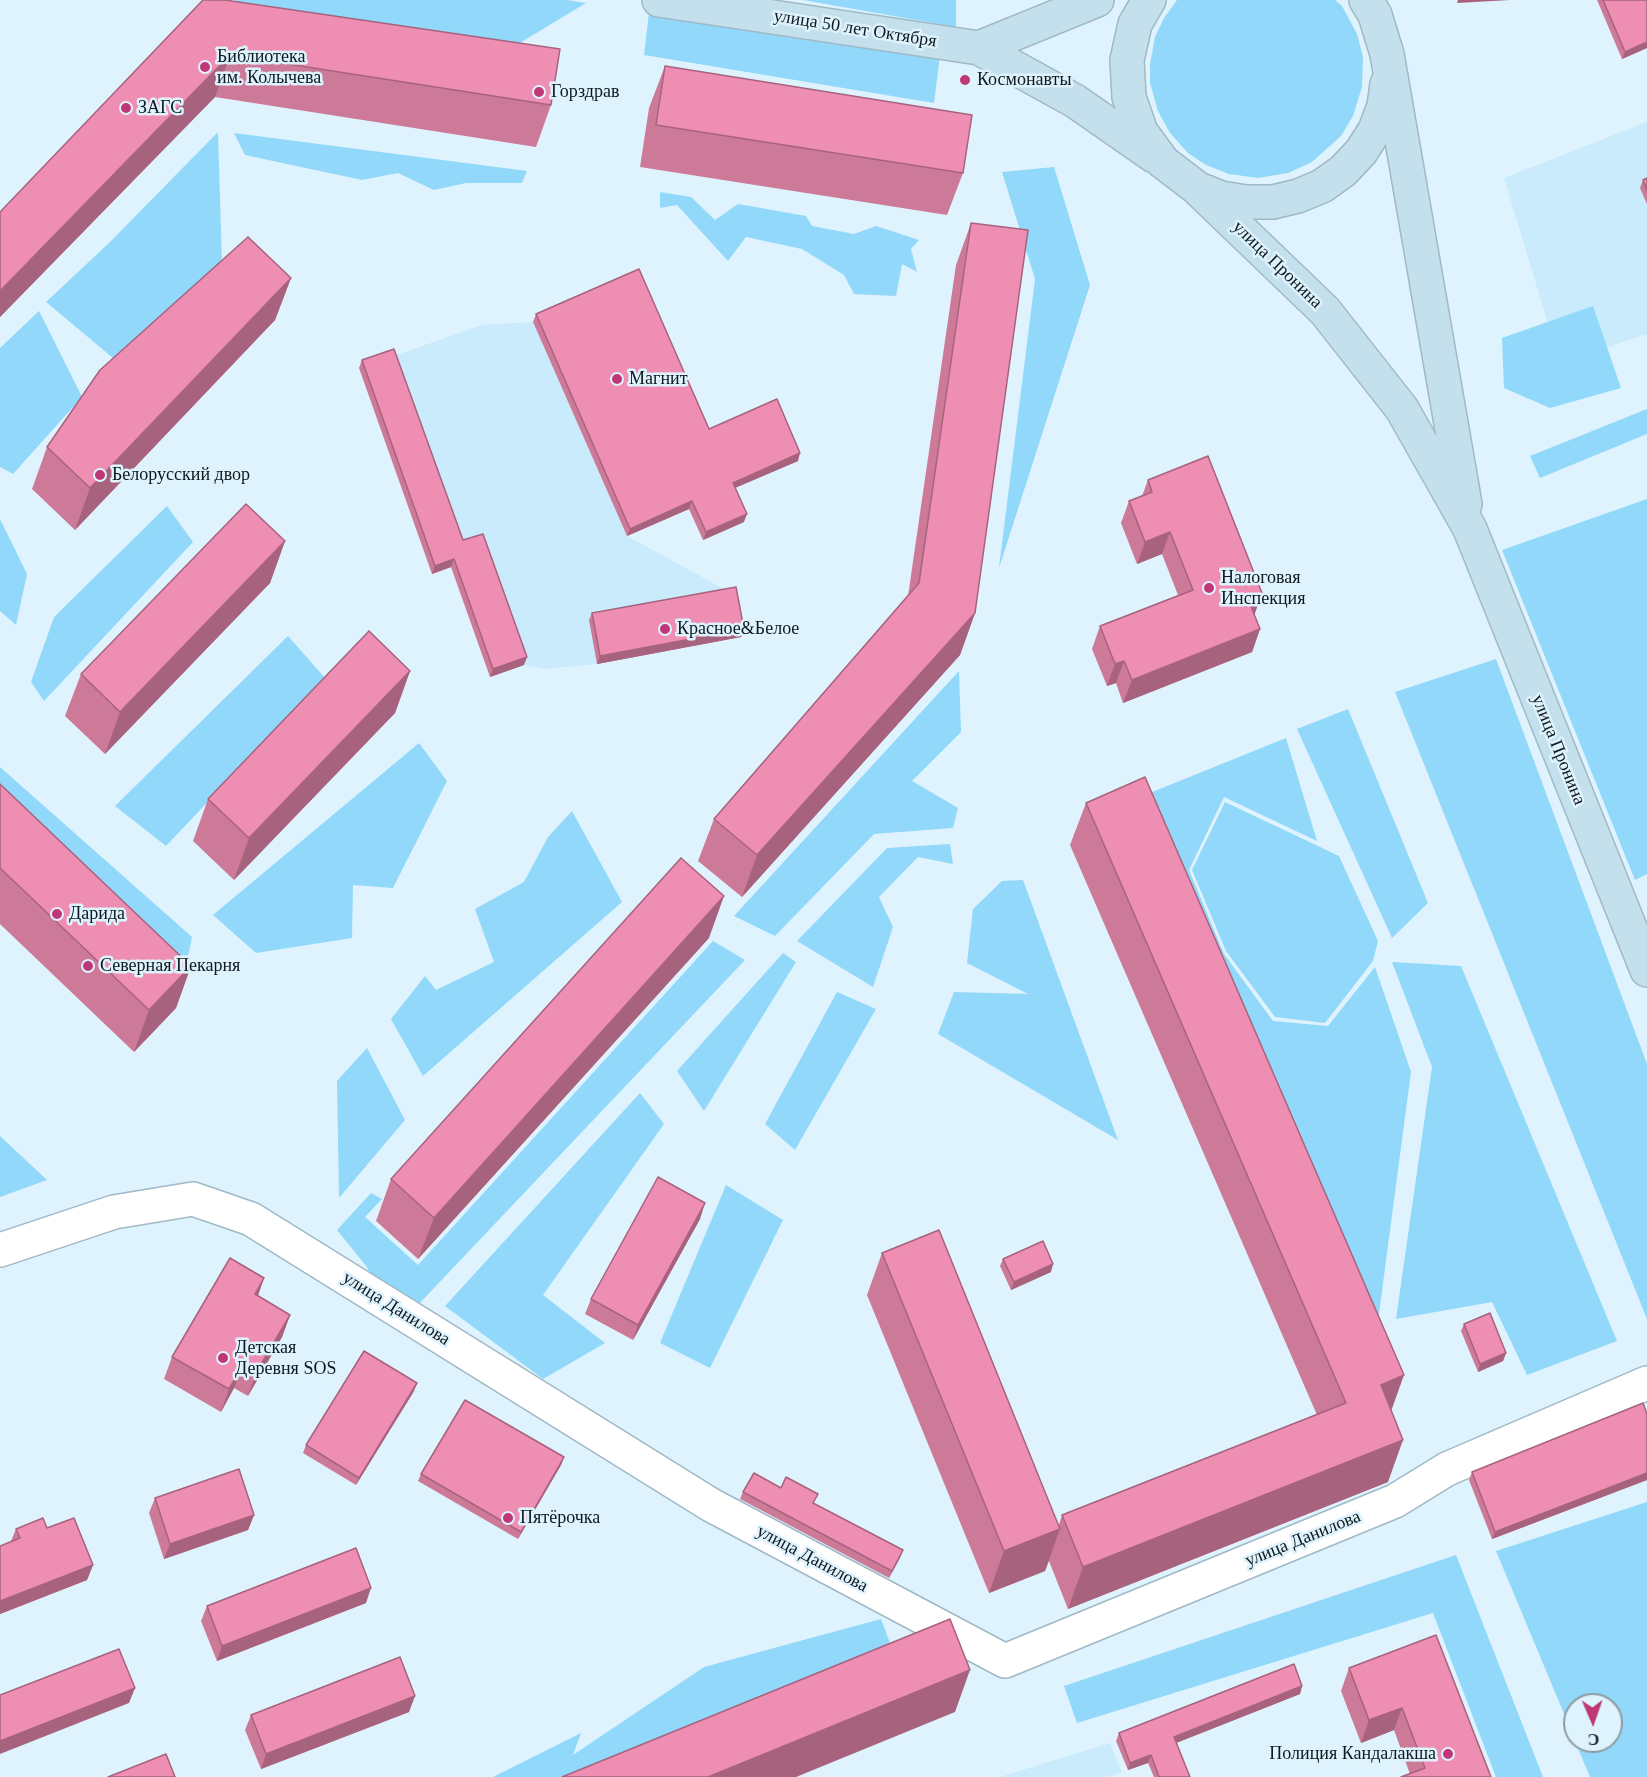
<!DOCTYPE html>
<meta charset="utf-8">
<style>
body{margin:0}
#map{position:relative;width:1647px;height:1777px;overflow:hidden;background:#def3fd;font-family:Georgia,serif}
canvas{display:block}
.north{position:absolute;left:1563px;top:1693px;width:60px;height:60px;box-sizing:border-box;background:#def3fd;border:2px solid #8b9ca3;border-radius:50%;rotate:178deg;font-size:16px;font-weight:700;line-height:24px;text-align:center;color:#0f191d}
.north::after{content:'';display:block;margin:auto;width:21px;height:27px;background:#bf3776;clip-path:polygon(50% 0,100% 100%,50% 72%,0 100%)}
</style>
<div id="map">
<canvas width="1647" height="1777"></canvas>
<div class="north">С</div>
</div>
<script>
const ctx = document.querySelector('canvas').getContext('2d');
ctx.lineJoin = 'round';
function fill(path, color) { ctx.fillStyle = color; ctx.fill(path, 'evenodd'); }
const poly = rows => new Path2D(rows.map(r => 'M' + r).join(''));
function trace(path, color, width, dash) { ctx.strokeStyle = color; ctx.lineWidth = width; ctx.lineCap = dash ? 'butt' : 'round'; ctx.setLineDash(dash || []); ctx.stroke(path); }
function label(font, color, halo, rows, align = 'center') {
  ctx.font = font + ' Georgia,serif'; ctx.lineWidth = 5; ctx.setLineDash([]); ctx.textBaseline = 'middle'; ctx.strokeStyle = halo; ctx.fillStyle = color; for (const [text, x, y, turn = 0] of rows) {
    ctx.save(); ctx.translate(x, y); ctx.rotate((+turn || 0) * Math.PI / 180); ctx.textAlign = isNaN(turn) ? turn : align; if (halo) ctx.strokeText(text, 0, 0); ctx.fillText(text, 0, 0); ctx.restore();
  }
}
const built = poly([
 [1647,122,1647,334,1560,363,1504,178],
 [533,322,627,536,733,594,741,637,597,664,544,669,524,665,480,542,461,548,391,357,482,325],
 [1110,1743,1122,1772,1105,1777,1000,1777]
]);
const green = poly([
 [236,0,567,0,586,3,485,64,239,19],
 [803,0,956,0,956,27],
 [1177,0,1335,0,1342,6,1357,34,1363,57,1362,87,1353,116,1341,136,1312,162,1288,173,1258,178,1229,174,1206,165,1188,153,1170,133,1158,111,1150,83,1150,64,1155,37,1164,18],
 [650,4,941,47,934,103,644,55],
 [218,132,222,265,119,363,46,302,109,243],
 [234,133,527,171,522,183,466,183,434,190,398,173,362,180,245,155],
 [1054,167,1090,285,999,568,1035,279,1002,172],
 [660,192,691,197,715,220,738,204,806,216,812,226,854,234,876,226,919,240,911,249,917,272,902,264,896,296,854,294,844,275,802,249,746,237,728,261,677,205,660,208],
 [1593,306,1621,388,1550,408,1504,388,1502,338],
 [39,311,82,397,13,474,0,467,0,348],
 [1647,409,1647,434,1540,478,1530,456],
 [1647,499,1647,874,1635,880,1502,550],
 [167,506,193,542,44,701,31,682,54,617],
 [0,519,27,574,16,625,0,611],
 [288,636,325,678,166,846,115,806],
 [1496,659,1647,1064,1647,1319,1395,692],
 [959,671,961,732,912,781,958,808,953,828,874,834,775,936,734,916],
 [1348,709,1428,903,1392,938,1297,729],
 [1286,738,1317,841,1224,797,1189,870,1224,954,1273,1021,1328,1026,1375,967,1411,1072,1378,1321,1135,799],
 [419,743,447,781,393,888,353,885,352,938,256,953,213,915],
 [0,767,192,937,181,992,0,821],
 [1225,802,1339,856,1378,941,1373,961,1325,1023,1275,1017,1226,951,1192,870],
 [572,811,622,902,423,1076,391,1019,425,976,436,990,494,962,475,909,524,882,548,837],
 [950,844,953,864,918,857,879,897,893,927,873,987,797,941,887,848],
 [1023,880,1118,1140,938,1034,954,992,1028,994,967,963,973,909,1002,881],
 [713,941,745,960,416,1307,373,1283,367,1267,337,1230,371,1193,382,1199,365,1217,418,1265],
 [783,953,796,962,704,1111,677,1071],
 [1392,962,1461,966,1617,1341,1527,1375,1492,1302,1396,1319,1432,1067],
 [837,992,876,1009,795,1150,765,1124],
 [367,1048,405,1120,339,1198,337,1081],
 [640,1093,664,1124,543,1295,605,1343,543,1379,445,1306],
 [0,1136,47,1180,0,1197],
 [726,1185,783,1220,710,1368,660,1343],
 [1647,1502,1647,1777,1590,1777,1575,1741,1611,1741,1611,1705,1575,1705,1575,1740,1496,1551],
 [1456,1555,1543,1777,1496,1777,1433,1613,1077,1723,1064,1686],
 [881,1619,899,1667,631,1777,493,1777,581,1733,573,1755,704,1667]
]);
const street = poly([
 [0,1250,114,1212,193,1199,251,1219,711,1505,1005,1661,1395,1501,1447,1469,1647,1383]
]);
const secondary = poly([
 [659,0,979,48,1075,101,1154,156],
 [1149,0,1135,24,1127,60,1129,97,1141,132,1163,162,1197,188,1325,311,1402,409,1470,529,1647,970],
 [1366,0,1375,15,1387,54,1465,504],
 [979,48,1097,0],
 [1201,190,1221,198,1246,202,1273,202,1298,196,1322,186,1343,171,1361,152,1375,130,1384,106,1387,84]
]);
const wall = poly([
 [203,0,551,105,536,147,215,97,0,317,0,212],
 [1597,0,1647,0,1647,48,1622,59],
 [665,66,963,173,947,215,640,167,649,108],
 [1647,178,1647,204,1640,188,1643,180],
 [971,223,975,613,960,655,742,897,698,861,714,819,908,596,956,265],
 [291,278,275,320,75,530,32,489,47,447],
 [536,314,709,429,798,461,735,488,744,522,703,540,689,509,627,536,533,322],
 [362,360,463,540,524,665,490,677,451,567,432,574,359,368],
 [1148,480,1262,593,1254,615,1260,629,1252,652,1123,703,1116,683,1107,686,1092,649,1100,626,1178,595,1162,554,1137,564,1121,523,1129,501,1142,496],
 [285,541,270,583,105,754,65,716,81,674],
 [592,613,741,637,597,664,589,620],
 [410,671,395,713,234,880,193,841,208,799],
 [0,784,191,966,176,1008,134,1052,0,924],
 [1086,803,1391,1410,1388,1482,1068,1609,1049,1561,1045,1571,989,1593,867,1295,882,1253,1059,1525,1062,1515,1317,1415,1070,845],
 [709,938,418,1259,376,1221,391,1179],
 [700,1219,633,1340,585,1314,591,1299],
 [1003,1259,1051,1272,1011,1290,1000,1266],
 [264,1278,258,1296,290,1315,282,1337,248,1396,234,1388,221,1412,164,1379,172,1357],
 [1464,1324,1506,1353,1503,1361,1478,1372,1461,1331],
 [414,1391,356,1485,303,1453,306,1445],
 [1647,1414,1647,1480,1492,1539,1469,1480,1472,1472],
 [564,1457,561,1465,518,1539,418,1481,421,1474],
 [781,1488,903,1550,889,1578,740,1499,743,1492],
 [155,1498,254,1515,248,1530,164,1559,149,1513],
 [47,1528,93,1565,87,1580,0,1614,0,1546,11,1541,16,1529],
 [366,1603,217,1661,201,1621,207,1606],
 [1436,1635,1491,1777,1410,1774,1394,1730,1361,1743,1341,1691,1349,1668],
 [1302,1686,1300,1694,1176,1743,1190,1777,1154,1777,1148,1763,1128,1770,1116,1741,1119,1733],
 [409,1712,261,1769,245,1730,251,1715]
]);
const shadedWall = poly([
 [1458,0,1510,0,1457,3],
 [1647,42,1647,48,1622,59,1625,52],
 [230,55,215,97,0,317,0,291],
 [291,278,275,320,75,530,90,488],
 [800,453,798,461,730,490,733,483],
 [692,501,689,509,627,536,630,529],
 [747,514,744,522,703,540,706,532],
 [1170,532,1162,554,1137,564,1145,542],
 [285,541,270,583,105,754,120,712],
 [454,559,451,567,432,574,435,566],
 [1262,593,1254,616,1248,599],
 [975,613,960,655,742,897,757,855],
 [744,629,741,637,597,664,600,656],
 [1260,629,1252,652,1123,703,1132,680],
 [527,657,524,665,490,677,493,669],
 [1124,661,1116,683,1107,686,1115,664],
 [410,671,395,713,234,880,249,838],
 [724,896,709,938,418,1259,434,1218],
 [191,966,176,1008,134,1052,149,1010],
 [705,1203,700,1219,633,1340,638,1325],
 [1053,1264,1051,1272,1011,1290,1014,1282],
 [264,1278,256,1300,255,1294],
 [290,1315,282,1337,248,1396,256,1373],
 [1506,1353,1503,1361,1478,1372,1480,1364],
 [243,1365,234,1388,221,1412,229,1389],
 [1404,1375,1389,1417,1381,1385],
 [417,1383,414,1391,356,1485,359,1478],
 [1403,1440,1388,1482,1068,1609,1083,1567],
 [564,1457,561,1465,518,1539,521,1532],
 [1647,1473,1647,1480,1492,1539,1495,1532],
 [254,1515,248,1530,164,1559,170,1544],
 [1060,1529,1045,1571,989,1593,1004,1551],
 [903,1550,900,1558,889,1578,892,1571],
 [93,1565,87,1580,0,1614,0,1601],
 [371,1588,366,1603,217,1661,222,1646],
 [970,1670,955,1712,796,1777,708,1777],
 [1302,1686,1300,1694,1171,1745,1174,1737],
 [135,1688,129,1703,0,1754,0,1741],
 [415,1696,409,1712,261,1769,266,1754],
 [1402,1708,1394,1730,1361,1743,1369,1720],
 [1151,1755,1148,1763,1128,1770,1130,1763]
]);
const building = poly([
 [203,0,225,0,560,49,551,105,230,55,0,291,0,212,203,0],
 [1603,0,1647,0,1647,42,1625,52,1603,0],
 [665,66,972,115,963,173,656,125,665,66],
 [1647,178,1647,190,1643,180,1647,178],
 [971,223,1028,230,975,613,757,855,714,819,919,583,971,223],
 [248,237,291,278,90,488,47,447,100,370,248,237],
 [639,269,709,429,777,399,800,453,733,483,747,514,706,532,692,501,630,529,536,314,639,269],
 [394,349,463,540,483,534,527,657,493,669,454,559,435,566,362,360,394,349],
 [1208,456,1262,593,1248,599,1260,629,1132,680,1124,661,1115,664,1100,626,1193,590,1170,532,1145,542,1129,501,1152,492,1148,480,1208,456],
 [246,504,285,541,120,712,81,674,246,504],
 [736,587,744,629,600,656,592,613,736,587],
 [369,631,410,671,249,838,208,799,369,631],
 [1145,777,1404,1375,1381,1385,1403,1440,1083,1567,1062,1515,1346,1403,1086,803,1145,777],
 [0,784,191,966,149,1010,0,868,0,784],
 [681,858,724,896,434,1218,391,1179,681,858],
 [658,1177,705,1203,638,1325,591,1299,658,1177],
 [939,1230,1060,1529,1004,1551,882,1253,939,1230],
 [1043,1241,1053,1264,1014,1282,1003,1259,1043,1241],
 [230,1258,264,1278,255,1294,290,1315,256,1373,243,1365,229,1389,172,1357,230,1258],
 [1490,1313,1506,1353,1480,1364,1464,1324,1490,1313],
 [364,1351,417,1383,359,1478,306,1445,364,1351],
 [465,1400,564,1457,521,1532,421,1474,465,1400],
 [1643,1403,1647,1414,1647,1473,1495,1532,1472,1472,1643,1403],
 [239,1469,254,1515,170,1544,155,1498,239,1469],
 [754,1473,781,1488,786,1477,818,1494,813,1503,903,1550,892,1571,743,1492,754,1473],
 [43,1518,47,1528,74,1518,93,1565,0,1601,0,1546,20,1538,16,1529,43,1518],
 [356,1548,371,1588,222,1646,207,1606,356,1548],
 [950,1619,970,1670,708,1777,562,1777,950,1619],
 [1436,1635,1491,1777,1401,1777,1425,1768,1402,1708,1369,1720,1349,1668,1436,1635],
 [119,1649,135,1688,0,1741,0,1695,119,1649],
 [400,1657,415,1696,266,1754,251,1715,400,1657],
 [1294,1664,1302,1686,1174,1737,1190,1777,1159,1777,1151,1755,1130,1763,1119,1733,1294,1664],
 [166,1754,175,1777,108,1777,166,1754]
]);
const markers = [
 [205,67,6,"#bf3776"],
 [965,80,6,"#bf3776"],
 [539,92,6,"#bf3776"],
 [126,108,6,"#bf3776"],
 [617,379,6,"#bf3776"],
 [100,475,6,"#bf3776"],
 [1209,588,6,"#bf3776"],
 [665,629,6,"#bf3776"],
 [57,914,6,"#bf3776"],
 [88,966,6,"#bf3776"],
 [223,1358,6,"#bf3776"],
 [508,1518,6,"#bf3776"],
 [1448,1754,6,"#bf3776"]
];
const streetNames = [
 ["улица 50 лет Октября",855,29,9],
 ["улица Пронина",1277,265,44],
 ["улица Пронина",1558,750,68],
 ["улица Данилова",396,1309,32],
 ["улица Данилова",1303,1539,-22],
 ["улица Данилова",812,1559,28]
];
const poiNames = [
 ["Библиотека",217,57],
 ["им. Колычева",217,78],
 ["Космонавты",977,80],
 ["Горздрав",551,92],
 ["ЗАГС",138,108],
 ["Магнит",629,379],
 ["Белорусский двор",112,475],
 ["Налоговая",1221,578],
 ["Инспекция",1221,599],
 ["Красное&Белое",677,629],
 ["Дарида",69,914],
 ["Северная Пекарня",100,966],
 ["Детская",235,1348],
 ["Деревня SOS",235,1369],
 ["Пятёрочка",520,1518],
 ["Полиция Кандалакша",1436,1754,"right"]
];
fill(built, '#c9ebfc');
fill(green, '#92d8fa');
trace(street, '#a0b9c6', 36);
trace(secondary, '#a0b9c6', 36);
trace(street, '#fff', 33);
trace(secondary, '#c3e0ec', 33);
fill(wall, '#cd7a99');
fill(shadedWall, '#a7637d');
fill(building, '#ee8eb2');
trace(building, '#a7637d', 1.5);
for (const [x, y, r, color] of markers) { const dot = new Path2D(); dot.arc(x, y, r, 0, 2 * Math.PI); ctx.fillStyle = color; ctx.fill(dot); trace(dot, '#def3fd', 2); }
label('18px', '#0f191d', '#def3fd', streetNames);
label('18px', '#0f191d', '#def3fd', poiNames, 'left');
</script>
